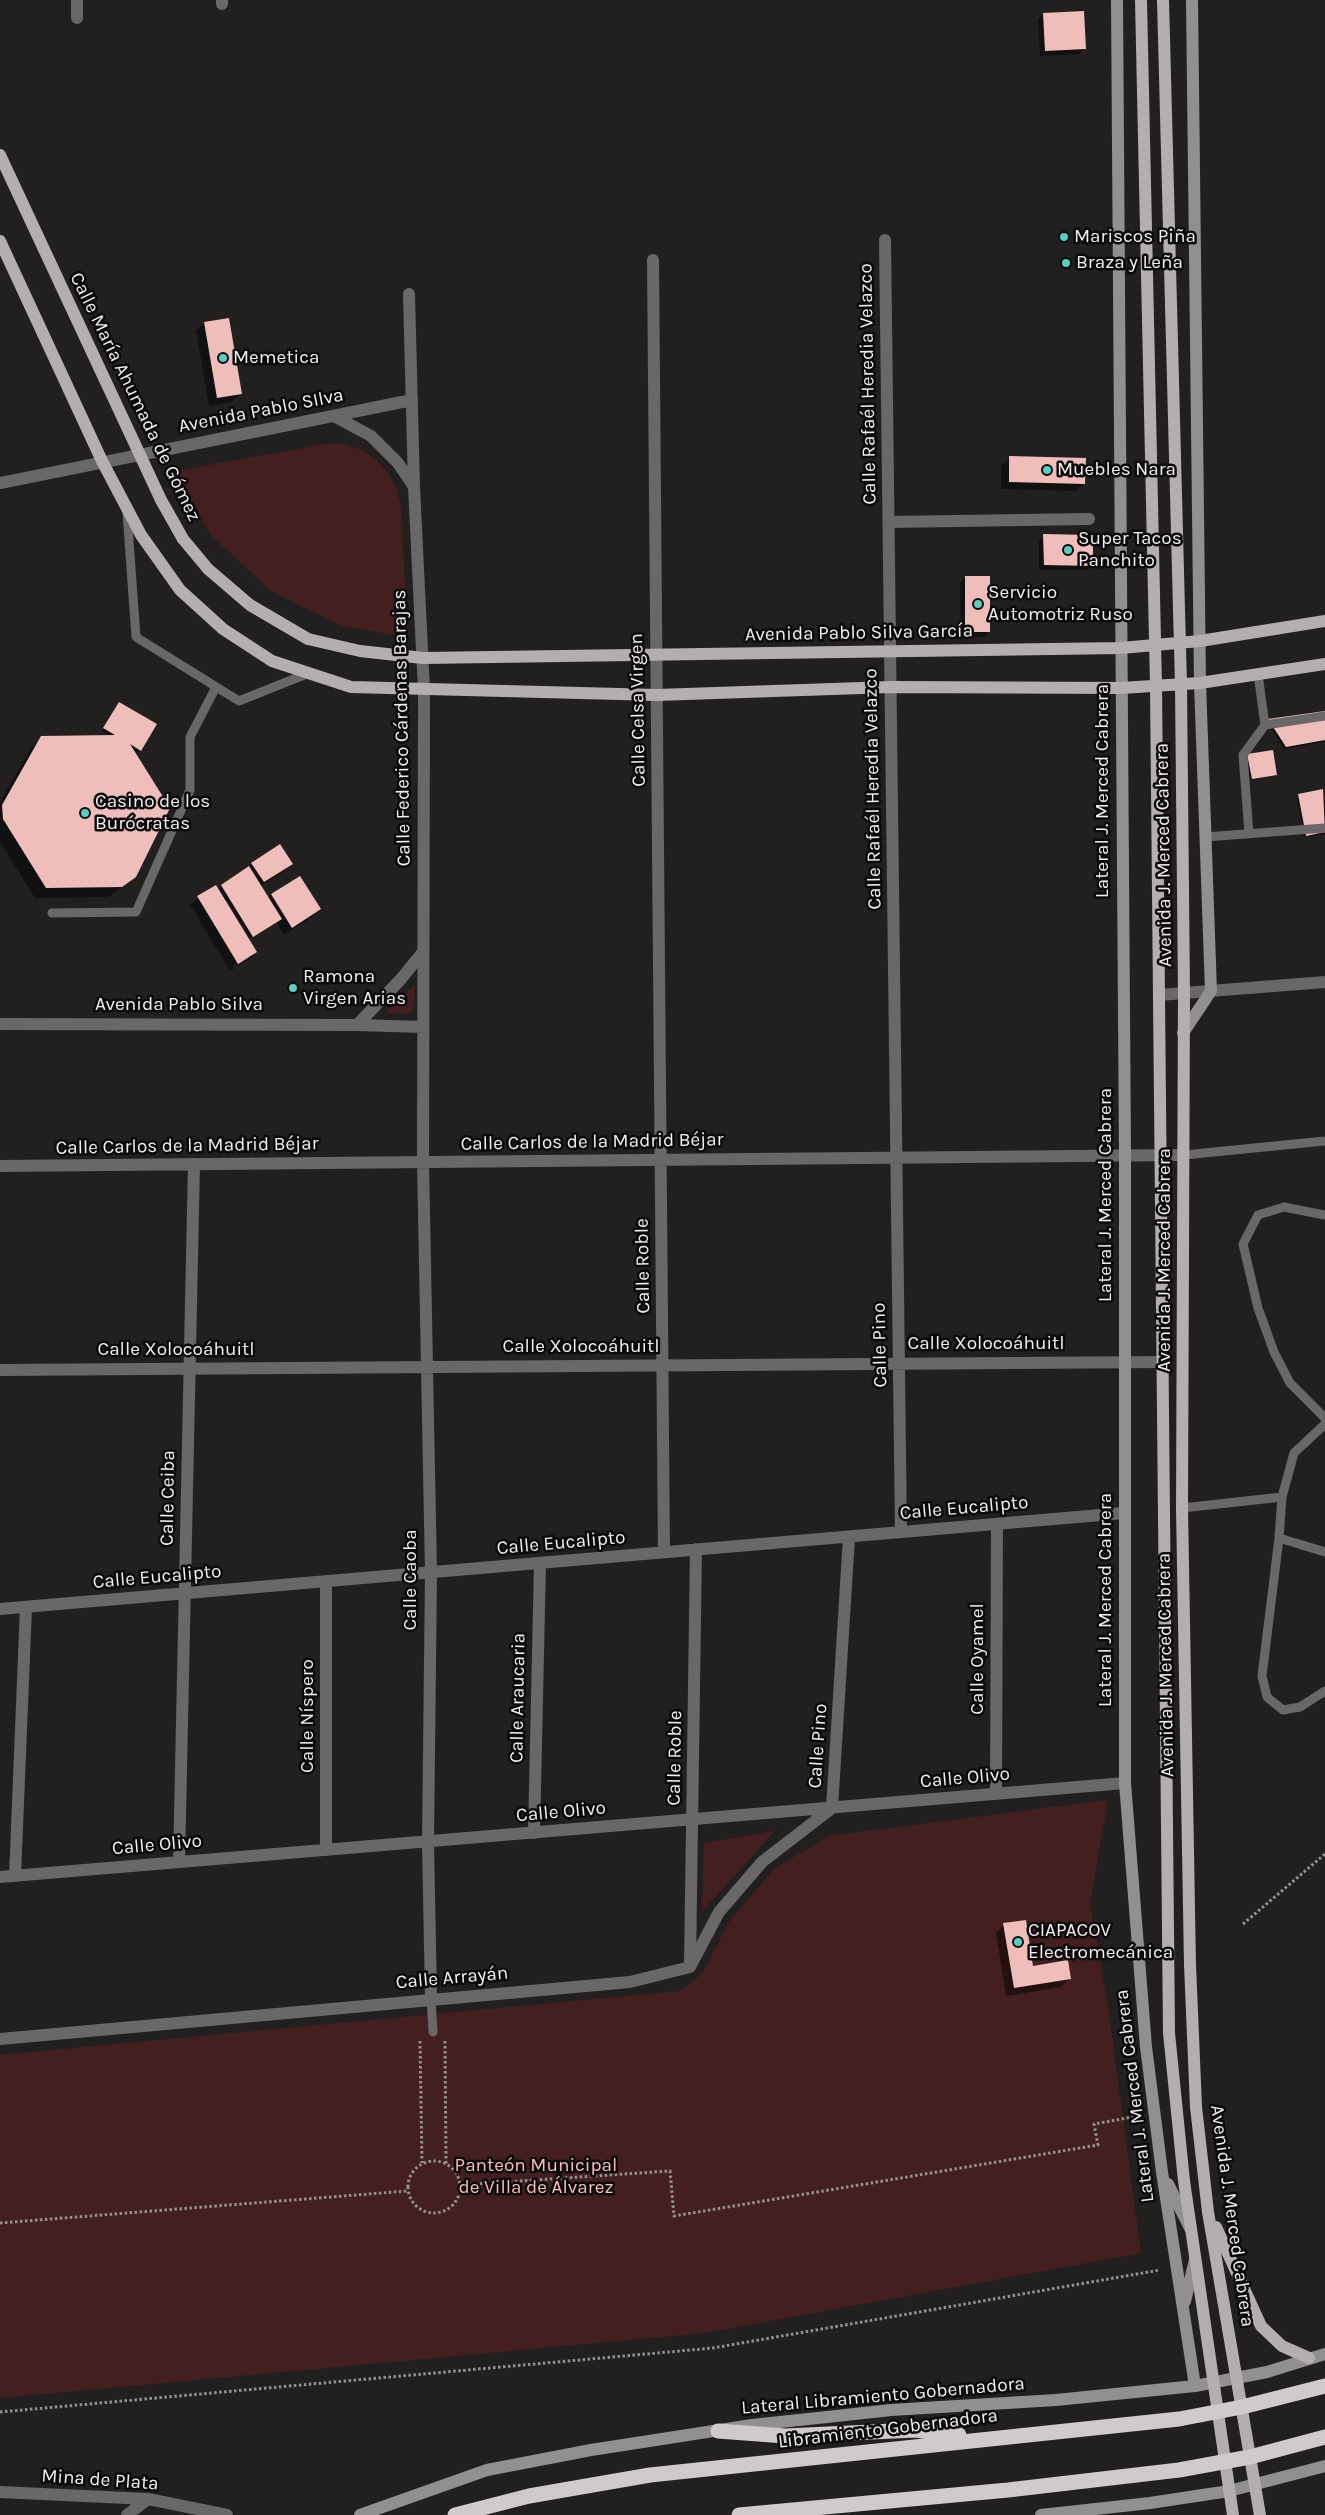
<!DOCTYPE html>
<meta charset="utf-8">
<style>
body{margin:0}
canvas{display:block;background:#221f1f}
</style>
<canvas width="1325" height="2515"></canvas>
<script>
const ctx = document.querySelector('canvas').getContext('2d');
ctx.lineJoin = 'round';
function fill(path, color) { ctx.fillStyle = color; ctx.fill(path, 'evenodd'); }
const poly = rows => new Path2D(rows.map(r => 'M' + r).join(''));
function trace(path, color, width, dash) { ctx.strokeStyle = color; ctx.lineWidth = width; ctx.lineCap = dash ? 'butt' : 'round'; ctx.setLineDash(dash || []); ctx.stroke(path); }
function label(font, color, halo, rows, align = 'center') {
  ctx.font = font + ' Karla,sans-serif'; ctx.lineWidth = 5; ctx.setLineDash([]); ctx.textBaseline = 'middle'; ctx.strokeStyle = halo; ctx.fillStyle = color; for (const [text, x, y, turn = 0] of rows) {
    ctx.save(); ctx.translate(x, y); ctx.rotate((+turn || 0) * Math.PI / 180); ctx.textAlign = isNaN(turn) ? turn : align; if (halo) ctx.strokeText(text, 0, 0); ctx.fillText(text, 0, 0); ctx.restore();
  }
}
const green = poly([
 [326,444,344,444,361,450,376,459,388,473,397,490,401,508,408,638,340,625,271,591,210,534,176,471],
 [415,984,414,1009,408,1014,386,1013],
 [1108,1800,1090,1903,1108,2006,1141,2253,704,2333,0,2398,0,2055,680,1991,703,1973,730,1920,774,1869,829,1836],
 [775,1831,702,1912,704,1843]
]);
const shadow = poly([
 [1044,14,1084,49,1079,54,1040,56,1038,19],
 [204,323,241,394,232,402,209,406,196,331],
 [1010,458,1084,483,1076,491,1001,489,1001,466],
 [1044,536,1092,565,1086,570,1039,570,1039,541],
 [966,577,989,632,984,637,961,637,960,583],
 [119,703,140,750,138,753,131,748,135,876,109,897,35,898,0,842,0,803,30,749,42,738,111,737,102,731],
 [1325,712,1325,742,1284,749,1267,722],
 [1248,755,1276,774,1250,780,1246,757],
 [1322,791,1325,805,1325,834,1304,837,1297,798],
 [252,864,291,864,283,872,260,886,268,899,272,895,320,909,312,917,284,935,276,922,250,938,227,900,225,902,256,952,248,960,230,971,190,905,198,897,216,887,217,889],
 [248,956,248,959,234,968,232,966],
 [1004,1924,1032,1967,1069,1979,1061,1987,1006,1996,996,1933]
]);
const building = poly([
 [1084,11,1086,49,1045,51,1043,13],
 [229,318,242,394,217,398,204,322],
 [1009,456,1086,458,1085,484,1009,482],
 [1043,534,1093,535,1093,566,1044,565],
 [965,576,990,576,990,632,965,632],
 [119,702,157,724,141,751,130,744,170,808,136,877,122,887,46,888,3,819,2,805,41,736,115,735,103,728],
 [1325,711,1325,740,1286,747,1268,719],
 [1273,750,1277,775,1252,779,1247,754],
 [1323,789,1325,832,1306,836,1298,794],
 [280,844,293,864,264,882,251,863],
 [249,866,282,919,253,937,221,885],
 [300,876,321,909,292,928,271,894],
 [216,885,257,952,238,964,197,896],
 [1026,1920,1033,1966,1068,1960,1071,1979,1014,1988,1003,1923]
]);
const path = poly([
 [1243,1924,1325,1854],
 [420,2041,422,2163],
 [445,2041,446,2164],
 '408 2187a26 26 0 1 1 52 0a26 26 0 1 1-52 0Z',
 [460,2185,670,2171,674,2216,1098,2145,1094,2124,1138,2116],
 [0,2223,407,2191],
 [0,2412,713,2348,1160,2270]
]);
const lane = poly([
 [127,513,136,637,239,701,309,673],
 [1258,674,1265,725,1325,716],
 [1249,834,1243,755,1265,725],
 [1205,837,1325,828],
 [52,913,136,912,190,790,190,737,216,687],
 [1184,1155,1325,1141],
 [1325,1215,1284,1207,1258,1215,1243,1244,1258,1308,1274,1352,1290,1383,1325,1418],
 [1282,1497,1279,1538,1262,1676,1267,1697,1283,1710,1300,1707,1325,1691],
 [1182,1508,1282,1497,1294,1453,1325,1424],
 [1279,1538,1325,1552],
 [431,1998,433,2032]
]);
const street = poly([
 [77,0,77,18],
 [222,0,222,4],
 [885,240,901,1532],
 [653,260,664,1552],
 [409,294,414,487,424,690,423,1162,431,1572,428,1842,431,1998],
 [334,416,371,436,398,463,414,487],
 [0,483,412,400],
 [889,522,1089,519],
 [1159,995,1325,982],
 [0,1024,357,1025,423,1027],
 [357,1025,401,979,423,952],
 [0,1166,1184,1155],
 [0,1370,1163,1362],
 [0,1609,1124,1513],
 [996,1794,997,1524],
 [534,1833,540,1563],
 [326,1850,326,1581],
 [179,1862,194,1164],
 [15,1876,26,1607],
 [0,1877,1125,1783],
 [690,1964,696,1549],
 [0,2039,630,1982,690,1967,719,1912,762,1862,832,1808,849,1537],
 [0,2492,148,2499,227,2515],
 [127,2515,148,2499]
]);
const secondary = poly([
 [1117,0,1125,1155,1125,1783,1146,2047,1162,2172,1195,2386],
 [1183,1033,1211,991,1200,683,1192,0],
 [1168,2184,1190,2228],
 [1185,2301,1195,2260],
 [360,2515,487,2470,591,2450,752,2425,827,2417,891,2410,1056,2400,1195,2386,1267,2372,1325,2354],
 [1041,2515,1150,2503,1229,2491,1325,2466]
]);
const primary = poly([
 [1141,0,1156,686,1169,2033,1184,2181,1233,2515],
 [1163,0,1181,685,1184,993,1182,1508,1190,1965,1196,2107,1208,2212,1260,2515],
 [0,155,161,500,183,539,208,569,250,605,308,639,360,651,423,658,1121,648,1200,641,1325,621],
 [0,241,102,461,141,535,180,590,223,629,272,661,351,687,657,695,891,687,1121,688,1200,683,1325,664],
 [1216,2227,1261,2326,1282,2346,1309,2358]
]);
const highway = poly([
 [718,2431,785,2436,915,2430,959,2435],
 [455,2515,529,2496,650,2475,1179,2419,1242,2407,1325,2386],
 [739,2515,1008,2490,1179,2470,1250,2457,1325,2437]
]);
const markers = [
 [1064,237,5,"#56cec4"],
 [1066,263,5,"#56cec4"],
 [223,358,5,"#56cec4"],
 [1047,470,5,"#56cec4"],
 [1068,550,5,"#56cec4"],
 [978,604,5,"#56cec4"],
 [85,813,5,"#56cec4"],
 [293,988,5,"#56cec4"],
 [1018,1942,5,"#56cec4"]
];
const poiNames = [
 ["Mariscos Piña",1074,237],
 ["Braza y Leña",1076,263],
 ["Memetica",233,358],
 ["Muebles Nara",1057,470],
 ["Super Tacos",1078,539],
 ["Panchito",1078,561],
 ["Servicio",988,593],
 ["Automotriz Ruso",988,615],
 ["Casino de los",95,802],
 ["Burócratas",95,824],
 ["Ramona",303,977],
 ["Virgen Arias",303,999],
 ["CIAPACOV",1028,1931],
 ["Electromecánica",1028,1953]
];
const streetNames = [
 ["Calle Rafaél Heredia Velazco",868,384,-91],
 ["Calle María Ahumada de Gómez",135,397,64],
 ["Avenida Pablo SIlva",261,411,-11],
 ["Avenida Pablo Silva García",859,633,-1],
 ["Calle Celsa Virgen",638,710,-91],
 ["Calle Federico Cárdenas Barajas",402,728,-91],
 ["Calle Rafaél Heredia Velazco",873,789,-91],
 ["Lateral J. Merced Cabrera",1103,791,-90],
 ["Avenida J. Merced Cabrera",1164,855,-91],
 ["Avenida Pablo Silva",179,1005],
 ["Calle Carlos de la Madrid Béjar",592,1142,-1],
 ["Calle Carlos de la Madrid Béjar",187,1146,-1],
 ["Lateral J. Merced Cabrera",1106,1195,-90],
 ["Avenida J. Merced Cabrera",1165,1260,-90],
 ["Calle Roble",643,1266,-91],
 ["Calle Xolocoáhuitl",986,1344],
 ["Calle Pino",880,1345,-91],
 ["Calle Xolocoáhuitl",581,1347],
 ["Calle Xolocoáhuitl",176,1350],
 ["Calle Ceiba",168,1498,-89],
 ["Calle Eucalipto",964,1508,-5],
 ["Calle Eucalipto",561,1543,-5],
 ["Calle Eucalipto",157,1577,-5],
 ["Calle Caoba",411,1580,-90],
 ["Lateral J. Merced Cabrera",1106,1600,-90],
 ["Calle Oyamel",978,1659,-90],
 ["Avenida J. Merced Cabrera",1166,1665,-91],
 ["Calle Araucaria",518,1698,-89],
 ["Calle Níspero",308,1716,-90],
 ["Calle Pino",818,1746,-86],
 ["Calle Roble",675,1758,-89],
 ["Calle Olivo",965,1778,-5],
 ["Calle Olivo",561,1812,-5],
 ["Calle Olivo",157,1845,-5],
 ["Calle Arrayán",452,1978,-5],
 ["Lateral J. Merced Cabrera",1135,2096,-97],
 ["Avenida J. Merced Cabrera",1232,2216,82],
 ["Lateral Libramiento Gobernadora",883,2396,-5],
 ["Libramiento Gobernadora",888,2429,-7],
 ["Mina de Plata",100,2480,4]
];
const parkNames = [
 ["Panteón Municipal",536,2166],
 ["de Villa de Álvarez",536,2188]
];
fill(green, '#43201f');
fill(shadow, '#0007');
fill(building, '#efbdba');
trace(path, '#949191', 3, [2.5, 2.5]);
trace(lane, '#696767', 9);
trace(street, '#696767', 12);
trace(secondary, '#928f8f', 12);
trace(primary, '#b2afae', 12);
trace(highway, '#d0cbcb', 15);
for (const [x, y, r, color] of markers) { const dot = new Path2D(); dot.arc(x, y, r, 0, 2 * Math.PI); ctx.fillStyle = color; ctx.fill(dot); trace(dot, '#0b0909', 2); }
label('19px', '#f2efef', '#0b0909', poiNames, 'left');
label('19px', '#f2efef', '#0b0909', streetNames);
label('19px', '#fabebb', '#0b0909', parkNames);
</script>
